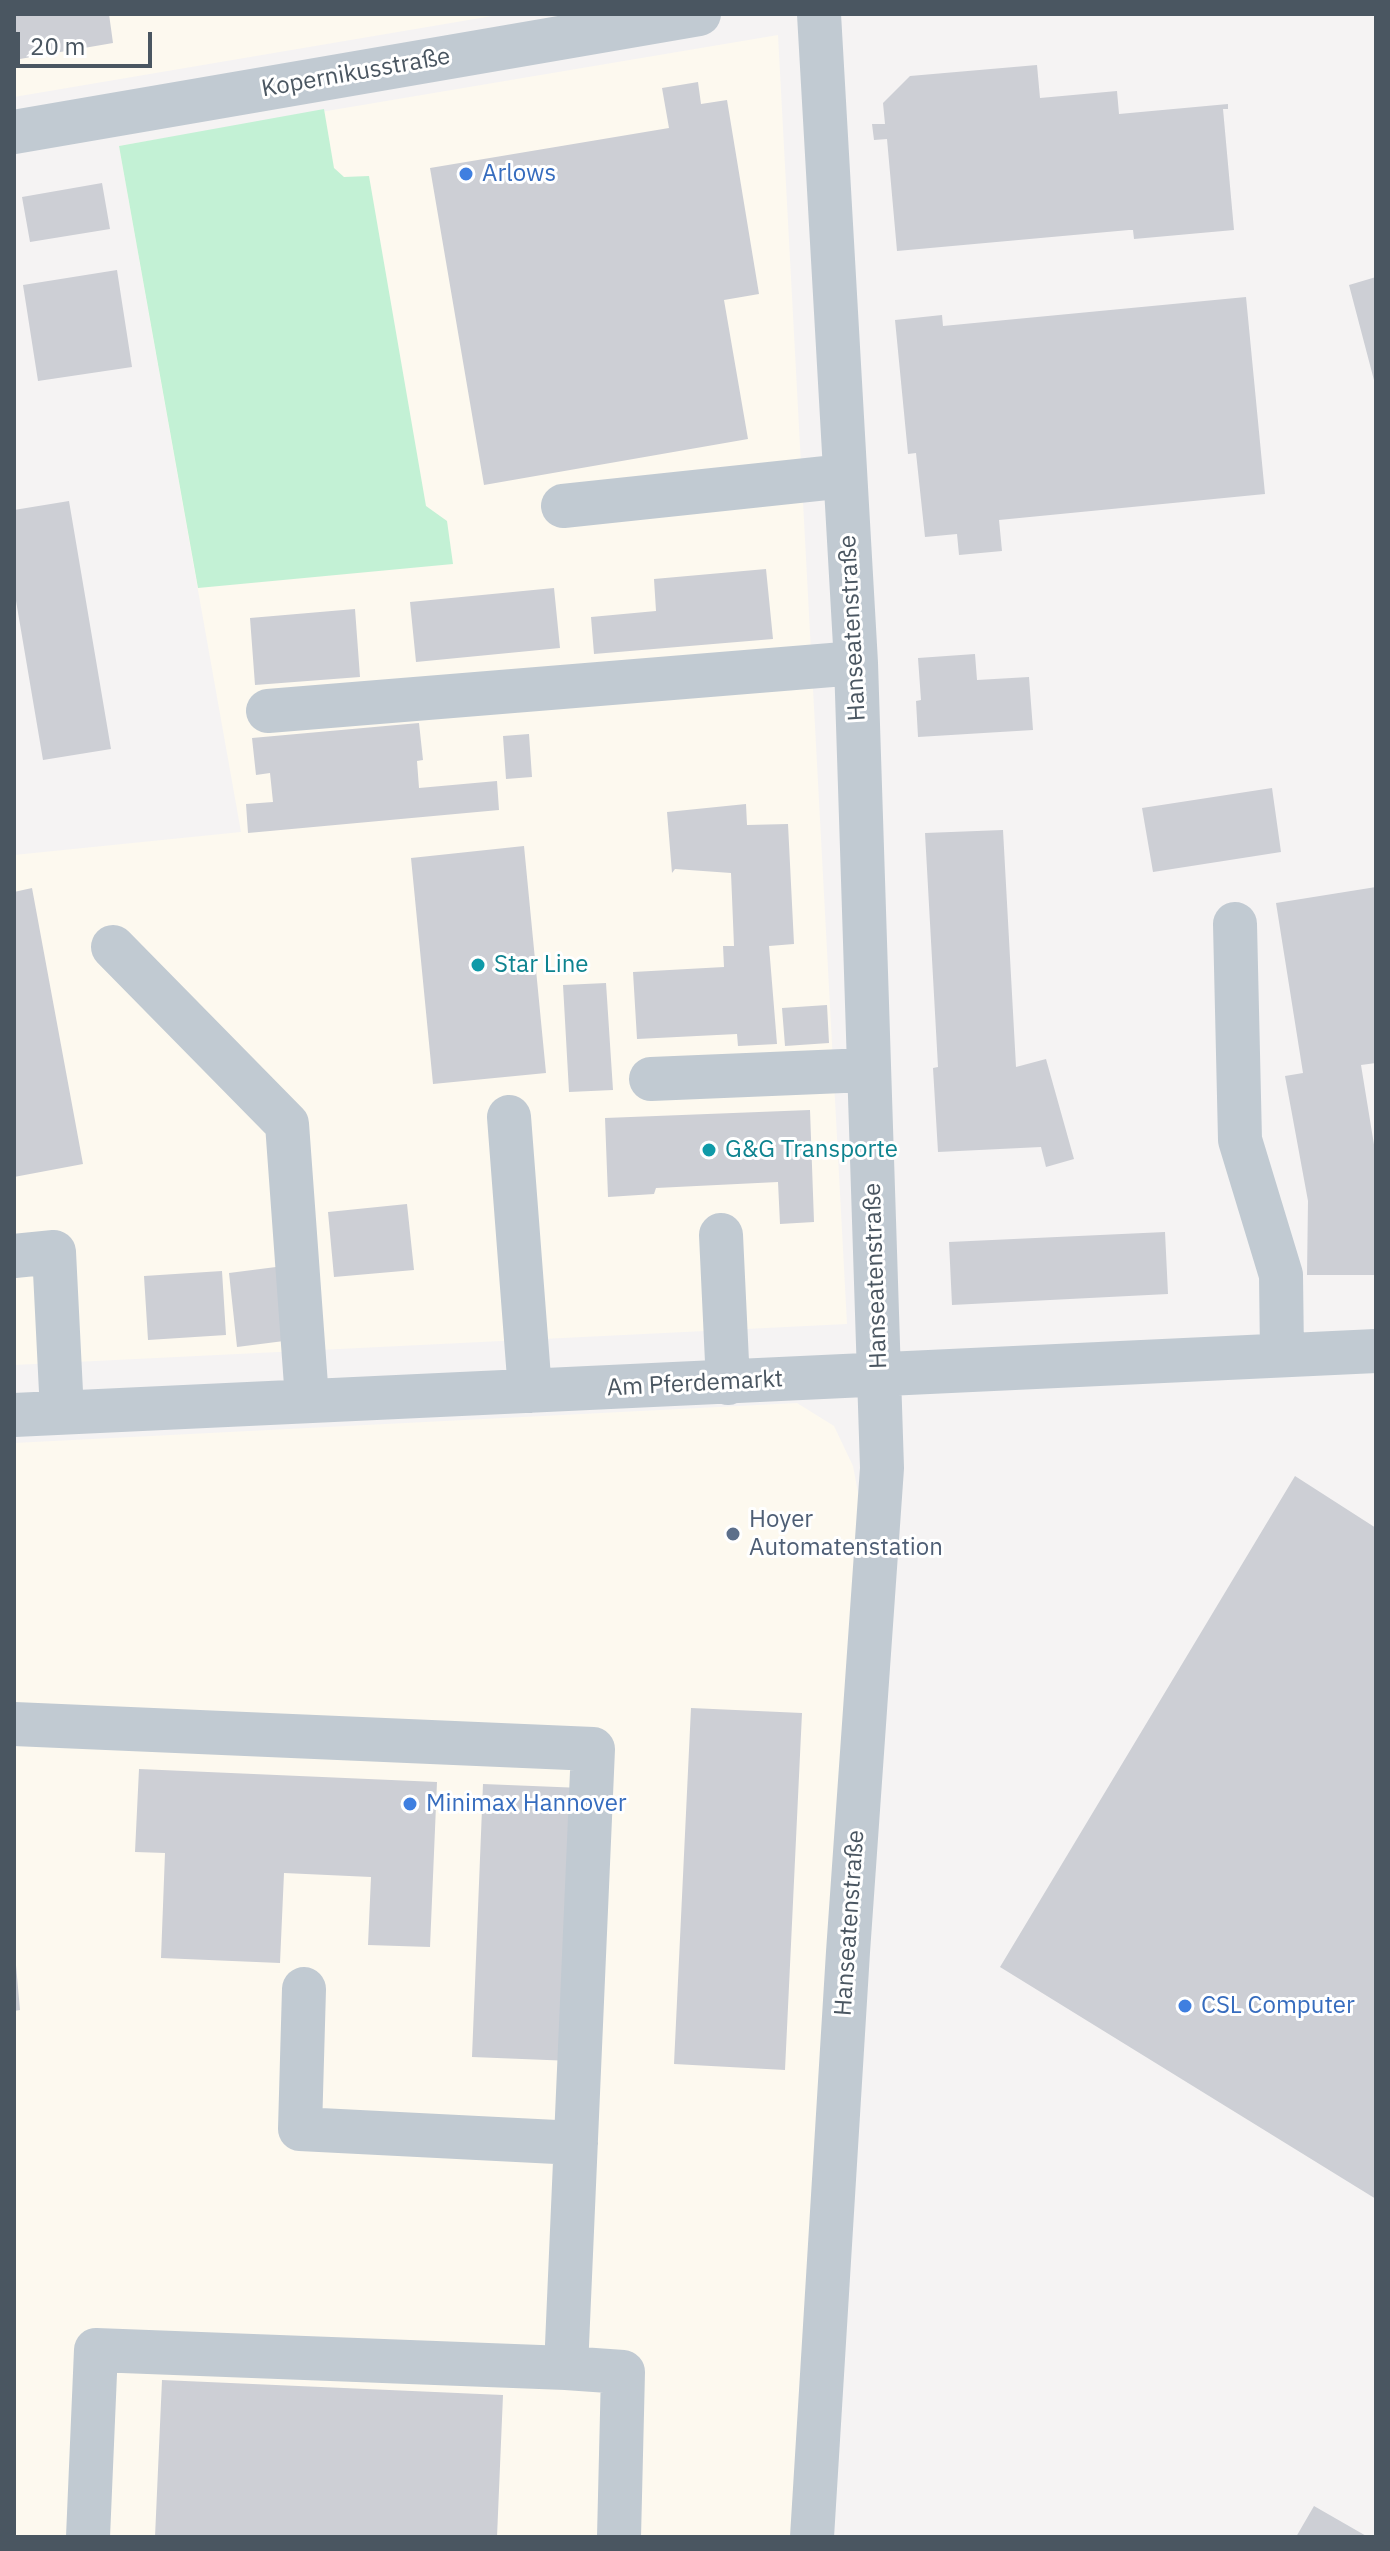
<!DOCTYPE html>
<meta charset="utf-8">
<style>
body{margin:0}
#map{position:relative;width:1390px;height:2551px;overflow:hidden;background:#f5f3f3;font-family:"IBM Plex Sans",sans-serif}
canvas{display:block}
.frame{position:absolute;inset:0;border:16px solid #4a5661;pointer-events:none}
.scale{position:absolute;left:16px;top:32px;width:136px;height:36px;box-sizing:border-box;border:4px solid #4a5661;border-top:0;padding-left:10px;font-size:24px;line-height:28px;white-space:nowrap;color:#4a5661;-webkit-text-stroke:6px #fff;paint-order:stroke}
</style>
<div id="map">
<canvas width="1390" height="2551"></canvas>
<div class="frame"></div>
<div class="scale">20 m</div>
</div>
<script>
const ctx = document.querySelector('canvas').getContext('2d');
ctx.lineJoin = 'round';
function fill(path, color) { ctx.fillStyle = color; ctx.fill(path, 'evenodd'); }
const poly = rows => new Path2D(rows.map(r => 'M' + r).join(''));
function trace(path, color, width, dash) { ctx.strokeStyle = color; ctx.lineWidth = width; ctx.lineCap = dash ? 'butt' : 'round'; ctx.setLineDash(dash || []); ctx.stroke(path); }
function label(font, color, halo, rows, align = 'center') {
  ctx.font = font + ' "IBM Plex Sans",sans-serif'; ctx.lineWidth = 6; ctx.setLineDash([]); ctx.textBaseline = 'middle'; ctx.strokeStyle = halo; ctx.fillStyle = color; for (const [text, x, y, turn = 0] of rows) {
    ctx.save(); ctx.translate(x, y); ctx.rotate((+turn || 0) * Math.PI / 180); ctx.textAlign = isNaN(turn) ? turn : align; if (halo) ctx.strokeText(text, 0, 0); ctx.fillText(text, 0, 0); ctx.restore();
  }
}
const commercial = poly([
 [14,14,504,14,14,97],
 [778,35,847,1324,14,1365,14,855,241,832,119,146],
 [797,1403,834,1426,853,1466,861,1508,795,2537,14,2537,14,1443]
]);
const green = poly([
 [324,109,334,168,344,177,369,176,426,506,447,521,453,564,198,588,119,146]
]);
const building = poly([
 [14,14,109,14,113,43,14,60],
 [1037,65,1040,98,1117,91,1119,114,1228,104,1228,109,1223,109,1234,230,1134,239,1133,230,1129,230,897,251,887,139,874,140,872,124,885,124,883,103,910,76],
 [698,82,701,104,727,100,759,294,724,300,748,439,484,485,430,168,669,128,662,88],
 [102,183,110,229,30,242,22,197],
 [117,270,132,367,38,381,23,285],
 [1376,277,1376,384,1375,384,1349,285],
 [1246,297,1265,494,999,520,1002,551,959,555,957,534,925,537,916,453,908,454,895,320,942,315,943,326],
 [69,501,111,749,43,760,14,589,14,510],
 [766,569,773,639,594,654,591,617,656,611,654,579],
 [554,588,560,648,416,662,410,602],
 [355,609,360,677,255,685,250,618],
 [975,654,977,680,1029,677,1033,730,918,737,916,701,921,700,918,658],
 [419,723,423,760,417,761,419,788,497,781,499,810,248,833,246,804,273,802,270,773,256,775,252,738],
 [529,734,532,777,506,779,503,736],
 [1272,788,1281,852,1153,872,1142,808],
 [746,804,747,825,788,824,794,944,769,946,777,1044,738,1046,737,1034,637,1039,633,972,724,967,723,946,734,946,731,873,675,869,672,873,667,812],
 [1003,830,1016,1067,1046,1059,1074,1159,1046,1167,1041,1147,938,1152,933,1068,938,1067,925,833],
 [524,846,546,1073,433,1084,411,858],
 [1376,887,1376,1063,1361,1065,1376,1157,1376,1275,1307,1275,1308,1201,1285,1076,1303,1073,1276,903],
 [32,888,83,1164,14,1177,14,892],
 [606,983,613,1090,569,1092,563,985],
 [827,1005,829,1043,785,1046,782,1008],
 [810,1110,814,1222,780,1224,778,1182,656,1188,654,1194,608,1197,605,1118],
 [407,1204,414,1270,334,1277,328,1212],
 [1165,1232,1168,1294,952,1305,949,1242],
 [276,1267,284,1341,237,1347,229,1273],
 [222,1271,226,1335,148,1340,144,1276],
 [1295,1476,1376,1528,1376,2199,1000,1967],
 [691,1708,802,1713,785,2070,674,2064],
 [139,1769,437,1782,430,1947,368,1945,371,1877,284,1873,280,1963,161,1958,165,1853,135,1852],
 [483,1784,582,1788,572,2061,472,2057],
 [14,1943,20,2010,14,2011],
 [162,2380,503,2395,497,2537,155,2537],
 [1314,2506,1368,2537,1296,2537]
]);
const minor = poly([
 [14,132,699,14],
 [563,506,845,476],
 [268,711,856,663],
 [1235,924,1240,1140,1281,1275,1282,1354],
 [113,947,287,1124,307,1399],
 [651,1079,867,1070],
 [509,1117,530,1391],
 [721,1235,728,1383],
 [14,1256,54,1252,62,1412],
 [14,1415,1376,1351],
 [14,1724,593,1749,566,2368,623,2372,619,2537],
 [304,1989,300,2129,576,2143],
 [88,2537,96,2350,566,2368],
 [812,2537,848,1952,882,1468,856,663,819,14]
]);
const markers = [
 [466,174,8,"#3f7fe0"],
 [478,965,8,"#0f9aa8"],
 [709,1150,8,"#0f9aa8"],
 [733,1534,8,"#5c6f8a"],
 [410,1804,8,"#3f7fe0"],
 [1185,2006,8,"#3f7fe0"]
];
const streetNames = [
 ["Kopernikusstraße",356,73,-10],
 ["Hanseatenstraße",853,628,-93],
 ["Hanseatenstraße",876,1276,-92],
 ["Am Pferdemarkt",695,1384,-3],
 ["Hanseatenstraße",850,1923,-86]
];
const shopNames = [
 ["Arlows",482,174],
 ["Minimax Hannover",426,1804],
 ["CSL Computer",1201,2006]
];
const cultureNames = [
 ["Star Line",494,965],
 ["G&G Transporte",725,1150]
];
const serviceNames = [
 ["Hoyer",749,1520],
 ["Automatenstation",749,1548]
];
fill(commercial, '#fdf9ef');
fill(green, '#c3f1d5');
fill(building, '#cdcfd5');
trace(minor, '#c1cad2', 44);
for (const [x, y, r, color] of markers) { const dot = new Path2D(); dot.arc(x, y, r, 0, 2 * Math.PI); ctx.fillStyle = color; ctx.fill(dot); trace(dot, '#fff', 3); }
label('24px', '#4a5661', '#fff', streetNames);
label('24px', '#366cbe', '#fff', shopNames, 'left');
label('24px', '#0d838f', '#fff', cultureNames, 'left');
label('24px', '#4e5e75', '#fff', serviceNames, 'left');
</script>
